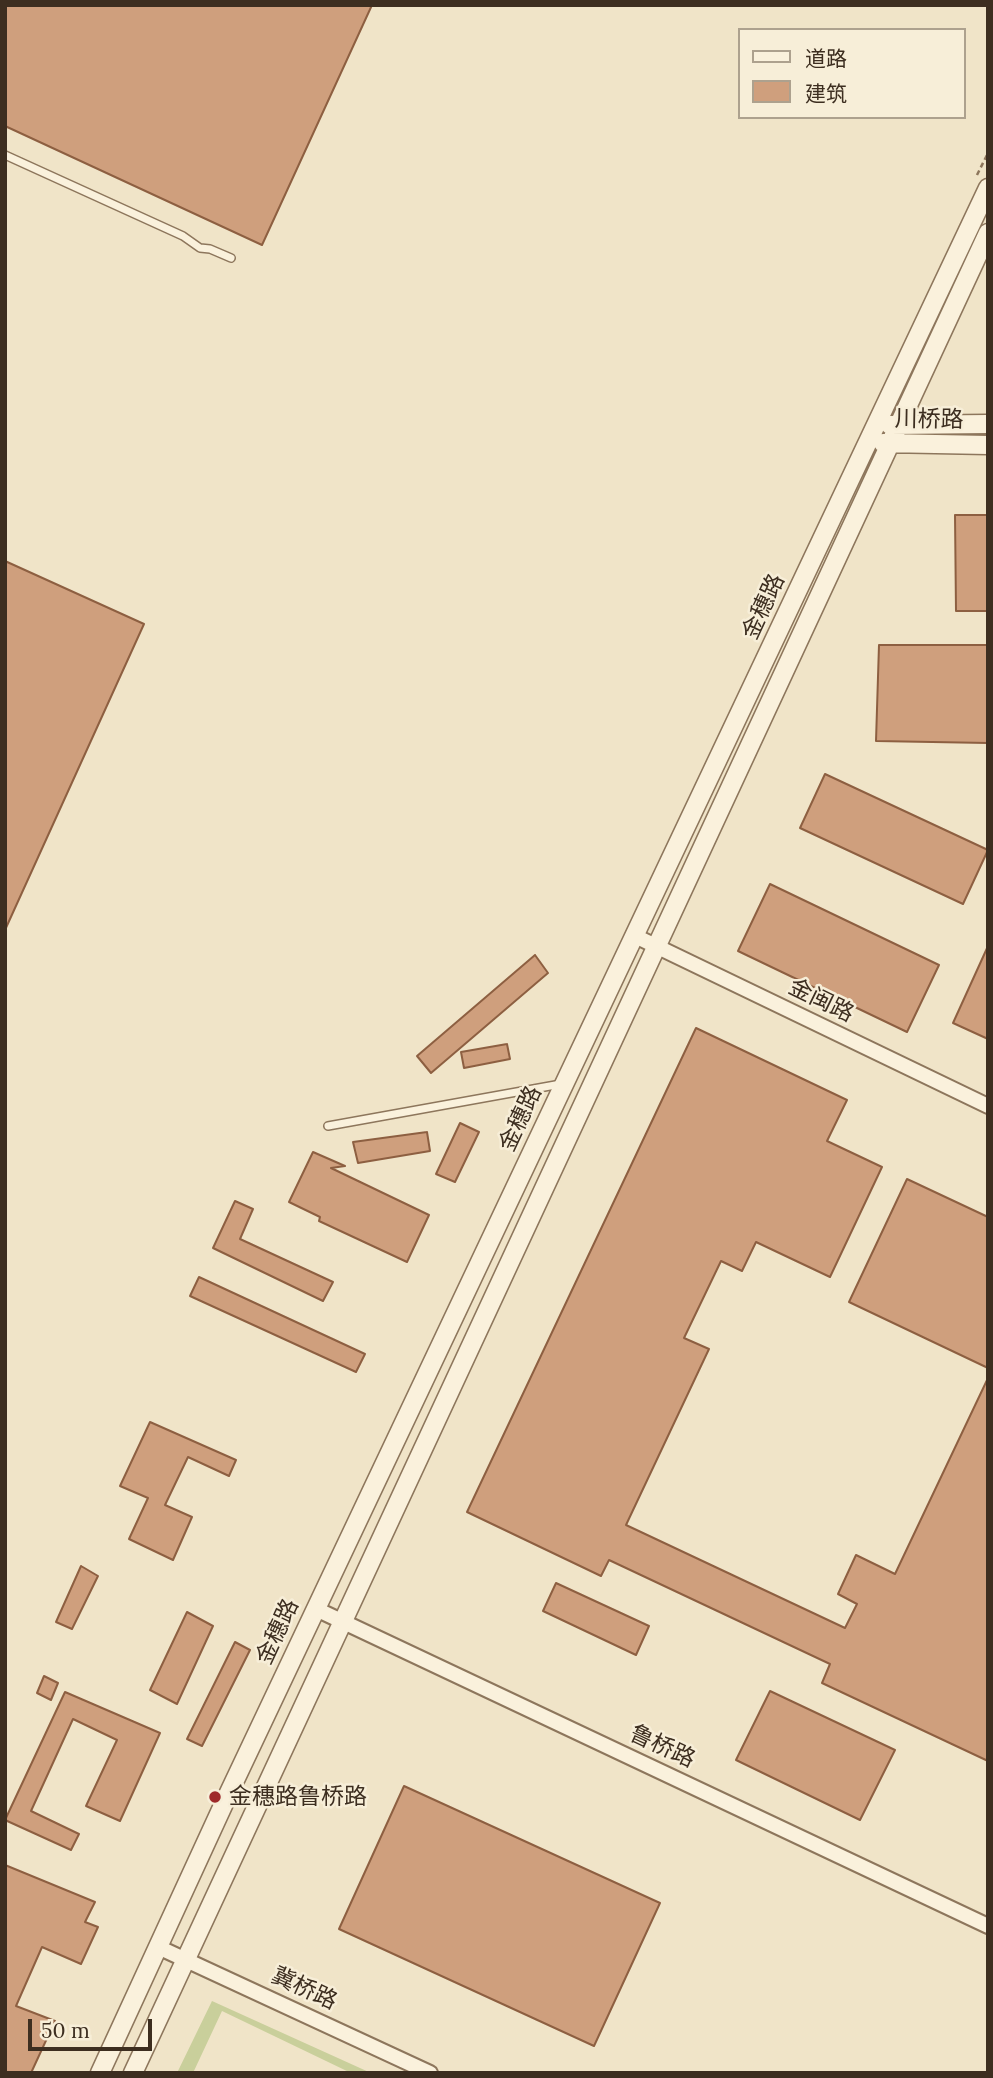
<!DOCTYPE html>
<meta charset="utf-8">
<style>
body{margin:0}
#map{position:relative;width:993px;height:2078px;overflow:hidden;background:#f0e4c8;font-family:Lora,"Noto Sans SC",serif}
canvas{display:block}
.frame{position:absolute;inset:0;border:7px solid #3d2e20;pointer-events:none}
.legend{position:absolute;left:738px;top:28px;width:228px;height:91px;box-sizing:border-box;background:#f7eed8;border:2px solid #ada18e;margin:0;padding:9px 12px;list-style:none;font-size:21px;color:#3d2e20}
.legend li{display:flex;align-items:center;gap:14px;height:35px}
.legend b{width:35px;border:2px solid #ada18e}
.scale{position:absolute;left:28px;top:2019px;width:124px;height:32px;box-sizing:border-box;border:4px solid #3d2e20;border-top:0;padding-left:9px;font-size:21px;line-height:24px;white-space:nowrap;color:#3d2e20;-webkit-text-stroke:5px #f7eed8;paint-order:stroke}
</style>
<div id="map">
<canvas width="993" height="2078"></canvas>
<div class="frame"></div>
<ul class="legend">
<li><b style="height:9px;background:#faf1dc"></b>道路</li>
<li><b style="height:19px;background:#cf9f7d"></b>建筑</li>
</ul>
<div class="scale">50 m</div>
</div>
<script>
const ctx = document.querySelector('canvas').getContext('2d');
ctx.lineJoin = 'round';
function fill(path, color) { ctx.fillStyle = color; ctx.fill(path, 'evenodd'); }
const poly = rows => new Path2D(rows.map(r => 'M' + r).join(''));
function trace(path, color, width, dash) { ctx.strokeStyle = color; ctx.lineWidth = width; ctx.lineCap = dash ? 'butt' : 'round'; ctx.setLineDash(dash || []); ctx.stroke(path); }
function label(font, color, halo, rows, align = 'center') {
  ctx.font = font + ' Lora,"Noto Sans SC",serif'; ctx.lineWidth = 5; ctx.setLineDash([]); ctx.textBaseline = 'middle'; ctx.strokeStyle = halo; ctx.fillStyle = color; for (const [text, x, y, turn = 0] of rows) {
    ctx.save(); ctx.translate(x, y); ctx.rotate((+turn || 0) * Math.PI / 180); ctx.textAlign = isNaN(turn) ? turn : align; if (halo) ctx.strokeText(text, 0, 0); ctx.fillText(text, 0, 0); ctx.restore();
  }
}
const green = poly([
 [212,2001,371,2073,351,2073,222,2011,193,2073,177,2073]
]);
const building = poly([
 [5,5,372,5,262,245,5,126,5,5],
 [955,515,988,515,988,611,956,611,955,515],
 [5,561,144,624,5,930,5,561],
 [879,645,988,645,988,743,876,741,879,645],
 [825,774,988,850,963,904,800,828,825,774],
 [770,884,939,965,907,1032,738,951,770,884],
 [988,946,988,1039,953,1023,988,946],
 [535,955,548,973,431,1073,417,1056,535,955],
 [696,1028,847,1100,827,1141,882,1167,830,1277,756,1242,742,1271,721,1261,684,1338,709,1349,626,1525,845,1628,857,1604,838,1594,856,1555,895,1574,988,1378,988,1761,822,1683,830,1664,609,1560,601,1576,467,1512,696,1028],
 [507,1044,510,1059,464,1068,461,1052,507,1044],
 [460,1123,479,1132,455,1182,436,1174,460,1123],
 [427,1132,430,1151,358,1163,353,1142,427,1132],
 [313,1152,345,1166,331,1168,429,1215,407,1262,319,1221,320,1217,289,1202,313,1152],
 [907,1179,988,1217,988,1368,849,1302,907,1179],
 [235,1201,253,1209,240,1239,333,1282,323,1301,213,1248,235,1201],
 [199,1277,365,1354,356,1372,190,1296,199,1277],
 [150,1422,236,1460,229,1476,188,1457,165,1505,192,1517,173,1560,129,1539,148,1498,120,1486,150,1422],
 [81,1566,98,1576,72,1629,56,1622,81,1566],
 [556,1583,649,1626,636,1655,543,1611,556,1583],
 [187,1612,213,1626,177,1704,150,1690,187,1612],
 [235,1642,250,1650,202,1746,187,1739,235,1642],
 [44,1676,58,1683,51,1700,37,1693,44,1676],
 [770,1691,895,1750,860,1820,736,1760,770,1691],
 [65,1692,160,1733,120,1821,86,1806,117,1740,73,1719,31,1811,79,1834,71,1850,5,1820,65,1692],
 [404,1786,660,1903,594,2046,339,1929,404,1786],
 [5,1865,95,1902,85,1922,98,1927,81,1964,42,1947,16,2006,55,2021,31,2073,5,2073,5,1865]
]);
const path = poly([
 [977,175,988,153]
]);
const service = poly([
 [5,155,183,236,200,248,210,249,231,258],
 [328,1126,561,1084]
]);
const minor = poly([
 [635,936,988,1106],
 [316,1609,988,1926],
 [158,1947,430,2073]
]);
const tertiary = poly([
 [890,425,988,424],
 [883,443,988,445],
 [100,2073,226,1799,988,188],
 [133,2073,988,233]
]);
const markers = [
 [215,1797,7,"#9e2a2b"]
];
const streetNames = [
 ["川桥路",929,420,1],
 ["金穗路",764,607,-65],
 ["金闽路",821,1001,26],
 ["金穗路",521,1119,-65],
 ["金穗路",278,1632,-65],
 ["鲁桥路",662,1747,25],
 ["冀桥路",304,1989,25]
];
const poiNames = [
 ["金穗路鲁桥路",229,1797]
];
fill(green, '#c9cf9b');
fill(building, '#cf9f7d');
trace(building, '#8d5f41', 2);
trace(service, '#8d765c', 10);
trace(minor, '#8d765c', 18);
trace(tertiary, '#8d765c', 21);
trace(path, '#8d765c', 2.5, [5, 3.5]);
trace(service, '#faf1dc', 7);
trace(minor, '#faf1dc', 14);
trace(tertiary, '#faf1dc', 18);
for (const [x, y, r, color] of markers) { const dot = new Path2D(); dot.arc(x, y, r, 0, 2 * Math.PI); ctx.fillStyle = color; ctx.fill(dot); trace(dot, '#f7eed8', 2.5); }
label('23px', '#3d2e20', '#f7eed8', streetNames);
label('23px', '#3d2e20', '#f7eed8', poiNames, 'left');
</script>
